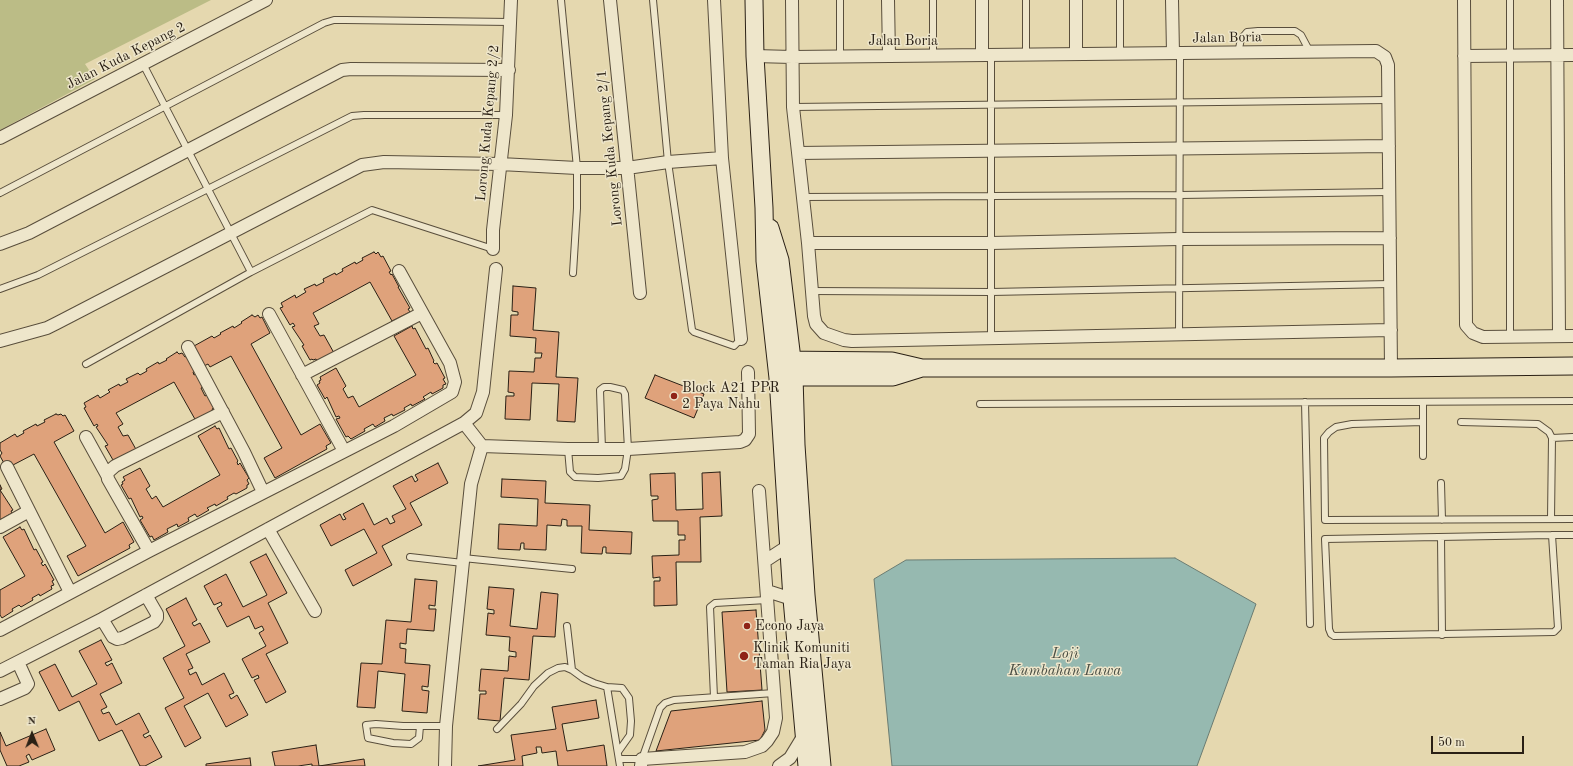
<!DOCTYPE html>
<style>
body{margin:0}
#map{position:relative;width:1573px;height:766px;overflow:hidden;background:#e5d8af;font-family:"Old Standard TT",serif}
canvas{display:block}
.north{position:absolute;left:12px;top:714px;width:40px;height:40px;-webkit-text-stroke:3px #eee6cb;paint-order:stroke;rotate:359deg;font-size:11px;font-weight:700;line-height:16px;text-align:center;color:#2a2015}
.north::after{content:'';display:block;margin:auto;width:14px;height:18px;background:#2a2015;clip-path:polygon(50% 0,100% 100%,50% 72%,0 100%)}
.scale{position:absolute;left:1431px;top:736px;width:93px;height:18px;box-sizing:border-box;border:2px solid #2a2015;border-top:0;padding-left:5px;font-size:12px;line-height:14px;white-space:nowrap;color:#2a2015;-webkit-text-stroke:3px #eee6cb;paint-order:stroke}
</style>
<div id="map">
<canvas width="1573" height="766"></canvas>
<div class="north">N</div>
<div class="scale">50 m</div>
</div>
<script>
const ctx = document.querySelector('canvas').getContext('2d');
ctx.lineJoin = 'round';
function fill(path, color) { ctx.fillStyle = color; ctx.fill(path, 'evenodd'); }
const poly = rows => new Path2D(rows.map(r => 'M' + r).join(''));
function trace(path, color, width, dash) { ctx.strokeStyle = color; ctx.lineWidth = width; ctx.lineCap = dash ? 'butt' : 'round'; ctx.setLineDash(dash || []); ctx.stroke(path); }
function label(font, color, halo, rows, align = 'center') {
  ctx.font = font + ' "Old Standard TT",serif'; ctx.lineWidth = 3; ctx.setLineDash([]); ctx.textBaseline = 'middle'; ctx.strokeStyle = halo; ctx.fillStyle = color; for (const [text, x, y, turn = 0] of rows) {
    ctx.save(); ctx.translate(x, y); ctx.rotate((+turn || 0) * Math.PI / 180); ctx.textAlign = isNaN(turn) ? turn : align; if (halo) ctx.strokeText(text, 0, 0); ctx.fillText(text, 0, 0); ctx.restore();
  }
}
const green = poly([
 [0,0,211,0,85,64,95,79,0,130]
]);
const water = poly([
 [1175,558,1256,604,1197,766,892,766,874,579,906,560,1175,558]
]);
const building = poly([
 [374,252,376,254,378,252,381,257,383,256,391,271,389,272,391,275,392,274,399,287,398,287,410,308,408,309,410,312,392,321,370,282,313,313,319,324,314,326,320,336,324,335,334,353,318,362,316,359,313,360,312,359,310,360,302,346,304,345,292,327,295,326,293,323,290,325,280,308,283,307,281,303,295,295,296,298,306,292,304,289,315,284,316,286,324,282,323,279,335,273,336,275,343,271,342,269,355,262,356,264,363,260,362,258,374,252],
 [513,286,536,288,533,330,559,332,556,377,578,378,575,422,557,421,559,384,532,383,530,420,505,419,506,396,514,396,514,393,508,392,509,371,534,372,535,358,541,358,542,353,535,353,536,338,510,336,511,315,518,315,518,312,512,311,513,286],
 [252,315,255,317,258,315,260,318,262,317,270,333,251,344,301,435,320,424,331,443,326,446,327,449,275,478,264,458,282,448,231,356,210,367,208,364,202,367,194,346,212,336,214,338,221,334,220,333,233,326,234,328,242,323,241,322,252,315],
 [412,326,413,329,415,328,426,349,428,348,434,361,433,362,435,364,437,363,445,378,443,379,446,384,443,385,443,388,432,394,431,392,423,397,425,399,412,406,411,404,404,408,405,410,393,416,392,414,384,418,385,421,375,427,373,424,364,429,365,431,351,439,348,436,346,437,336,419,340,418,339,416,336,417,327,397,325,399,317,385,320,383,319,381,321,380,320,377,336,368,346,386,343,389,348,398,353,396,359,407,416,375,394,336,412,326],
 [177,352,179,354,182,353,185,357,187,356,195,371,193,372,194,375,196,374,203,387,201,388,205,396,207,395,214,408,212,409,214,412,196,421,174,382,116,413,123,424,118,427,123,436,128,435,138,453,117,461,116,459,113,460,105,446,108,445,96,427,98,426,97,424,94,426,84,408,86,407,84,403,98,395,100,398,110,392,108,390,119,384,120,386,128,382,126,379,138,373,140,375,147,371,146,369,158,362,159,364,167,360,166,359,177,352],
 [655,375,704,394,694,418,645,398,655,375],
 [56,414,58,415,61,414,63,416,65,415,74,431,54,442,105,533,123,522,134,542,129,545,130,548,78,576,67,556,86,546,34,454,13,465,11,462,5,465,0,456,2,453,0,450,0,443,15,434,17,437,24,433,23,431,36,424,37,426,45,422,44,420,56,414],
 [215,426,217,429,219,428,229,449,231,448,238,461,237,462,238,465,240,463,249,478,247,480,249,484,247,485,247,488,236,494,234,493,227,497,228,499,216,506,215,504,207,508,209,510,197,517,195,514,188,518,189,521,178,527,177,524,167,529,168,532,154,540,152,536,150,537,140,520,143,518,142,516,140,517,131,498,129,499,121,485,123,484,122,482,125,480,123,477,140,468,150,486,146,489,152,499,156,496,163,507,220,475,198,436,215,426],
 [438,463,448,483,410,503,422,525,382,546,392,565,353,586,345,570,377,553,364,529,331,546,320,525,340,514,343,520,346,519,343,514,363,503,374,525,387,518,390,524,395,522,392,516,406,509,393,486,412,476,415,482,418,480,415,475,438,463],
 [720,472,722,516,700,517,701,562,676,562,677,605,654,606,654,581,660,581,660,577,653,578,652,556,679,555,679,540,685,540,685,535,678,535,678,521,653,521,652,500,658,499,658,496,651,496,650,474,675,473,676,510,703,509,702,473,720,472],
 [502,479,546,481,545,503,590,505,589,530,632,532,631,554,606,553,606,547,603,547,602,554,581,553,582,526,567,526,567,520,562,519,561,526,547,525,546,550,524,549,524,543,521,543,520,550,498,549,499,524,537,526,538,499,501,497,502,479],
 [0,485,2,489,0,490,13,510,11,511,12,513,0,520,0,485],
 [20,527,22,530,24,529,34,550,36,549,43,562,41,563,43,566,45,564,54,580,52,581,54,585,51,586,52,589,40,596,39,594,32,598,33,600,21,607,19,605,12,609,13,611,2,618,0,615,0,590,25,576,3,537,20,527],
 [266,554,287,593,268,603,288,643,266,654,286,692,266,703,254,680,259,678,258,675,252,678,242,659,266,646,259,633,264,630,262,626,255,629,249,616,227,627,217,608,222,605,221,602,214,605,204,586,226,574,243,607,267,595,250,562,266,554],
 [415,579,437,581,435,606,429,605,429,609,436,609,434,631,407,629,406,644,400,643,400,648,406,649,405,663,430,665,428,687,422,686,422,690,429,691,427,713,402,711,405,674,378,671,375,708,357,707,361,663,382,664,386,620,411,622,415,579],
 [489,587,514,589,510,626,537,629,541,592,558,594,555,637,533,636,529,680,504,678,500,721,478,719,480,694,486,694,486,691,479,691,481,669,508,671,509,656,516,657,516,652,509,651,510,637,486,635,488,613,494,614,494,610,487,609,489,587],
 [186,598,197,620,192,623,194,626,200,623,210,642,186,654,193,668,188,670,190,675,196,672,202,685,224,673,234,693,229,695,231,699,237,695,248,715,226,727,208,693,184,706,201,738,185,747,165,708,184,698,163,658,185,646,166,609,186,598],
 [756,610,762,690,727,692,722,612,756,610],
 [101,640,112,660,105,663,107,666,112,663,122,683,100,694,107,707,101,710,103,714,109,712,116,725,139,713,149,732,143,735,145,738,150,735,162,757,145,766,140,766,122,730,99,741,79,701,59,711,39,672,55,664,72,697,97,684,79,651,101,640],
 [596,700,599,718,562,724,567,751,604,745,607,766,558,766,556,751,542,753,541,747,536,747,537,753,522,756,523,766,478,766,515,760,511,735,556,729,552,707,596,700],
 [762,701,765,730,760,740,656,751,671,711,762,701],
 [46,729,55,750,32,760,29,754,26,756,29,762,19,766,7,766,0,750,0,732,6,746,46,729],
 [316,745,319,766,364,759,365,766,312,766,312,764,298,766,275,766,272,752,316,745],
 [250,758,251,766,206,766,206,764,250,758]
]);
const lane = poly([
 [561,0,577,168,577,208,573,273],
 [653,0,668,162,692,330,694,332,734,346,741,339],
 [840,0,840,57],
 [933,0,933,56],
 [1120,0,1120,54],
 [1510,0,1510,337],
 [1238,53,1241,39,1247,32,1258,31,1295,31,1301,35,1310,52],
 [991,55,991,339],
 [1026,55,1026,0],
 [143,64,251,272],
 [793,107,1388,100],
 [0,193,324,23,334,20,345,20,511,22],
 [803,197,1180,195,1389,192],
 [0,289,38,275,352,116,364,115,506,115],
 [812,291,991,292,1390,284],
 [1179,335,1180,53],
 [86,364,251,272,372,210,493,249],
 [1305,402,1310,624],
 [1423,402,1423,422,1352,424,1336,427,1329,432,1324,438,1325,520,1573,519],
 [980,404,1573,401],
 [1461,422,1538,424,1549,432,1552,438,1551,519],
 [1552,438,1573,437],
 [568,449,570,472,575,477,598,478,621,476,625,469,628,449,625,394,623,390,610,387,604,387,600,390,602,449],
 [1423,456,1423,422],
 [1441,483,1442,520],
 [1552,535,1558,628,1554,632,1334,636,1331,634,1329,629,1325,539,1552,535,1573,535],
 [1441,537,1442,635],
 [410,557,463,563],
 [463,558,572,569],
 [567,626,572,670],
 [607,687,620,766],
 [714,697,710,607,715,603,767,600],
 [420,726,419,738,411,744,393,743,368,738,366,725,376,724,403,726,446,726],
 [497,729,521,704,534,686,548,673,558,668,565,667,572,670,583,678,594,683,607,687,622,688,629,698,631,721,630,735,618,752],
 [619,759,642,759,660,708,665,703,674,700,774,693]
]);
const street = poly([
 [610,0,640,293],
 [714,0,722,158,741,339],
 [792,0,793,107,808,243,814,316,816,324,824,333,844,340,852,341,1391,330],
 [888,0,889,56],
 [982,0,982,55],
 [1076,0,1076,54],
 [1172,0,1173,53],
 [1464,0,1466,325,1473,333,1483,337,1573,336],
 [1557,0,1559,336],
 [755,56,792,57,1376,51,1385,57,1388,65,1391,368],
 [1464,56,1573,55],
 [0,138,266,0],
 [798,153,1389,146],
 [808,243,991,243,1179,239,1390,238],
 [0,244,29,233,342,70,351,69,509,70],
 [493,249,493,230,506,115,511,0],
 [269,314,344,451],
 [0,341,47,328,57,323,362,165,384,162,500,164,577,168,627,168,668,162,722,158],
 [188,347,244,452,263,492],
 [302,375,422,313],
 [464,423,482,446,568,449,628,449,740,442,745,440,749,434,748,372],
 [86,437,107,475],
 [7,467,70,592],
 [0,527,29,511],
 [268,529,315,611],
 [149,551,108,479,107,473,115,466,223,412],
 [765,561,788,546],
 [767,591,792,599],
 [102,619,113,637,117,639,122,638,154,622,157,618,157,614,146,595],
 [0,630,149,551,394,426,452,392,455,382,450,363,399,271],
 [0,671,102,619,464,423,476,413,483,392,496,269],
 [0,699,25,688,28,684,18,662],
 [445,766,446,726,471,484,482,446],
 [641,766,642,759,745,752,762,746,767,741,773,732,776,718,759,491],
 [779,766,790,758,804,735]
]);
const secondary = poly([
 [754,0,755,56,764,208,765,261,778,378,792,599,807,766],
 [770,228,780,260,794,376,796,445,806,595,822,766],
 [776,360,892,361,922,368,1391,368,1573,366],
 [782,377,893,377,922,368]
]);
const markers = [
 [674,396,4,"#8f2418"],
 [747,626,4,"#8f2418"],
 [744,656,5,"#8f2418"]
];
const streetNames = [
 ["Jalan Boria",1227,38,-1],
 ["Jalan Boria",903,41],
 ["Jalan Kuda Kepang 2",126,56,-27],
 ["Lorong Kuda Kepang 2/2",488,123,-85],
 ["Lorong Kuda Kepang 2/1",610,148,-96]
];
const poiNames = [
 ["Block A21 PPR",682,388],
 ["2 Paya Nahu",682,404],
 ["Econo Jaya",755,626],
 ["Klinik Komuniti",753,648],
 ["Taman Ria Jaya",753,664]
];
const waterNames = [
 ["Loji",1065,654],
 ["Kumbahan Lawa",1065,671]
];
fill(green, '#bbbc86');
fill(water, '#96b9b0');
trace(water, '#6b7c72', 1);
fill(building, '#dfa27b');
trace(building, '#2a2015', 1);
trace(lane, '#594e3c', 8);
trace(street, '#594e3c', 14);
trace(secondary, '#2a2015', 19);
trace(lane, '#eee6cb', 6);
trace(street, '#eee6cb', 12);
trace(secondary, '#eee6cb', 17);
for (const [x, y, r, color] of markers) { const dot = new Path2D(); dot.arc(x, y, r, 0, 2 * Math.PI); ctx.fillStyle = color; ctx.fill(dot); trace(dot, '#eee6cb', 1.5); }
label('14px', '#2a2015', '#eee6cb', streetNames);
label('14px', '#2a2015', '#eee6cb', poiNames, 'left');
label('italic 15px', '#4a4e44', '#eee6cb', waterNames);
</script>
